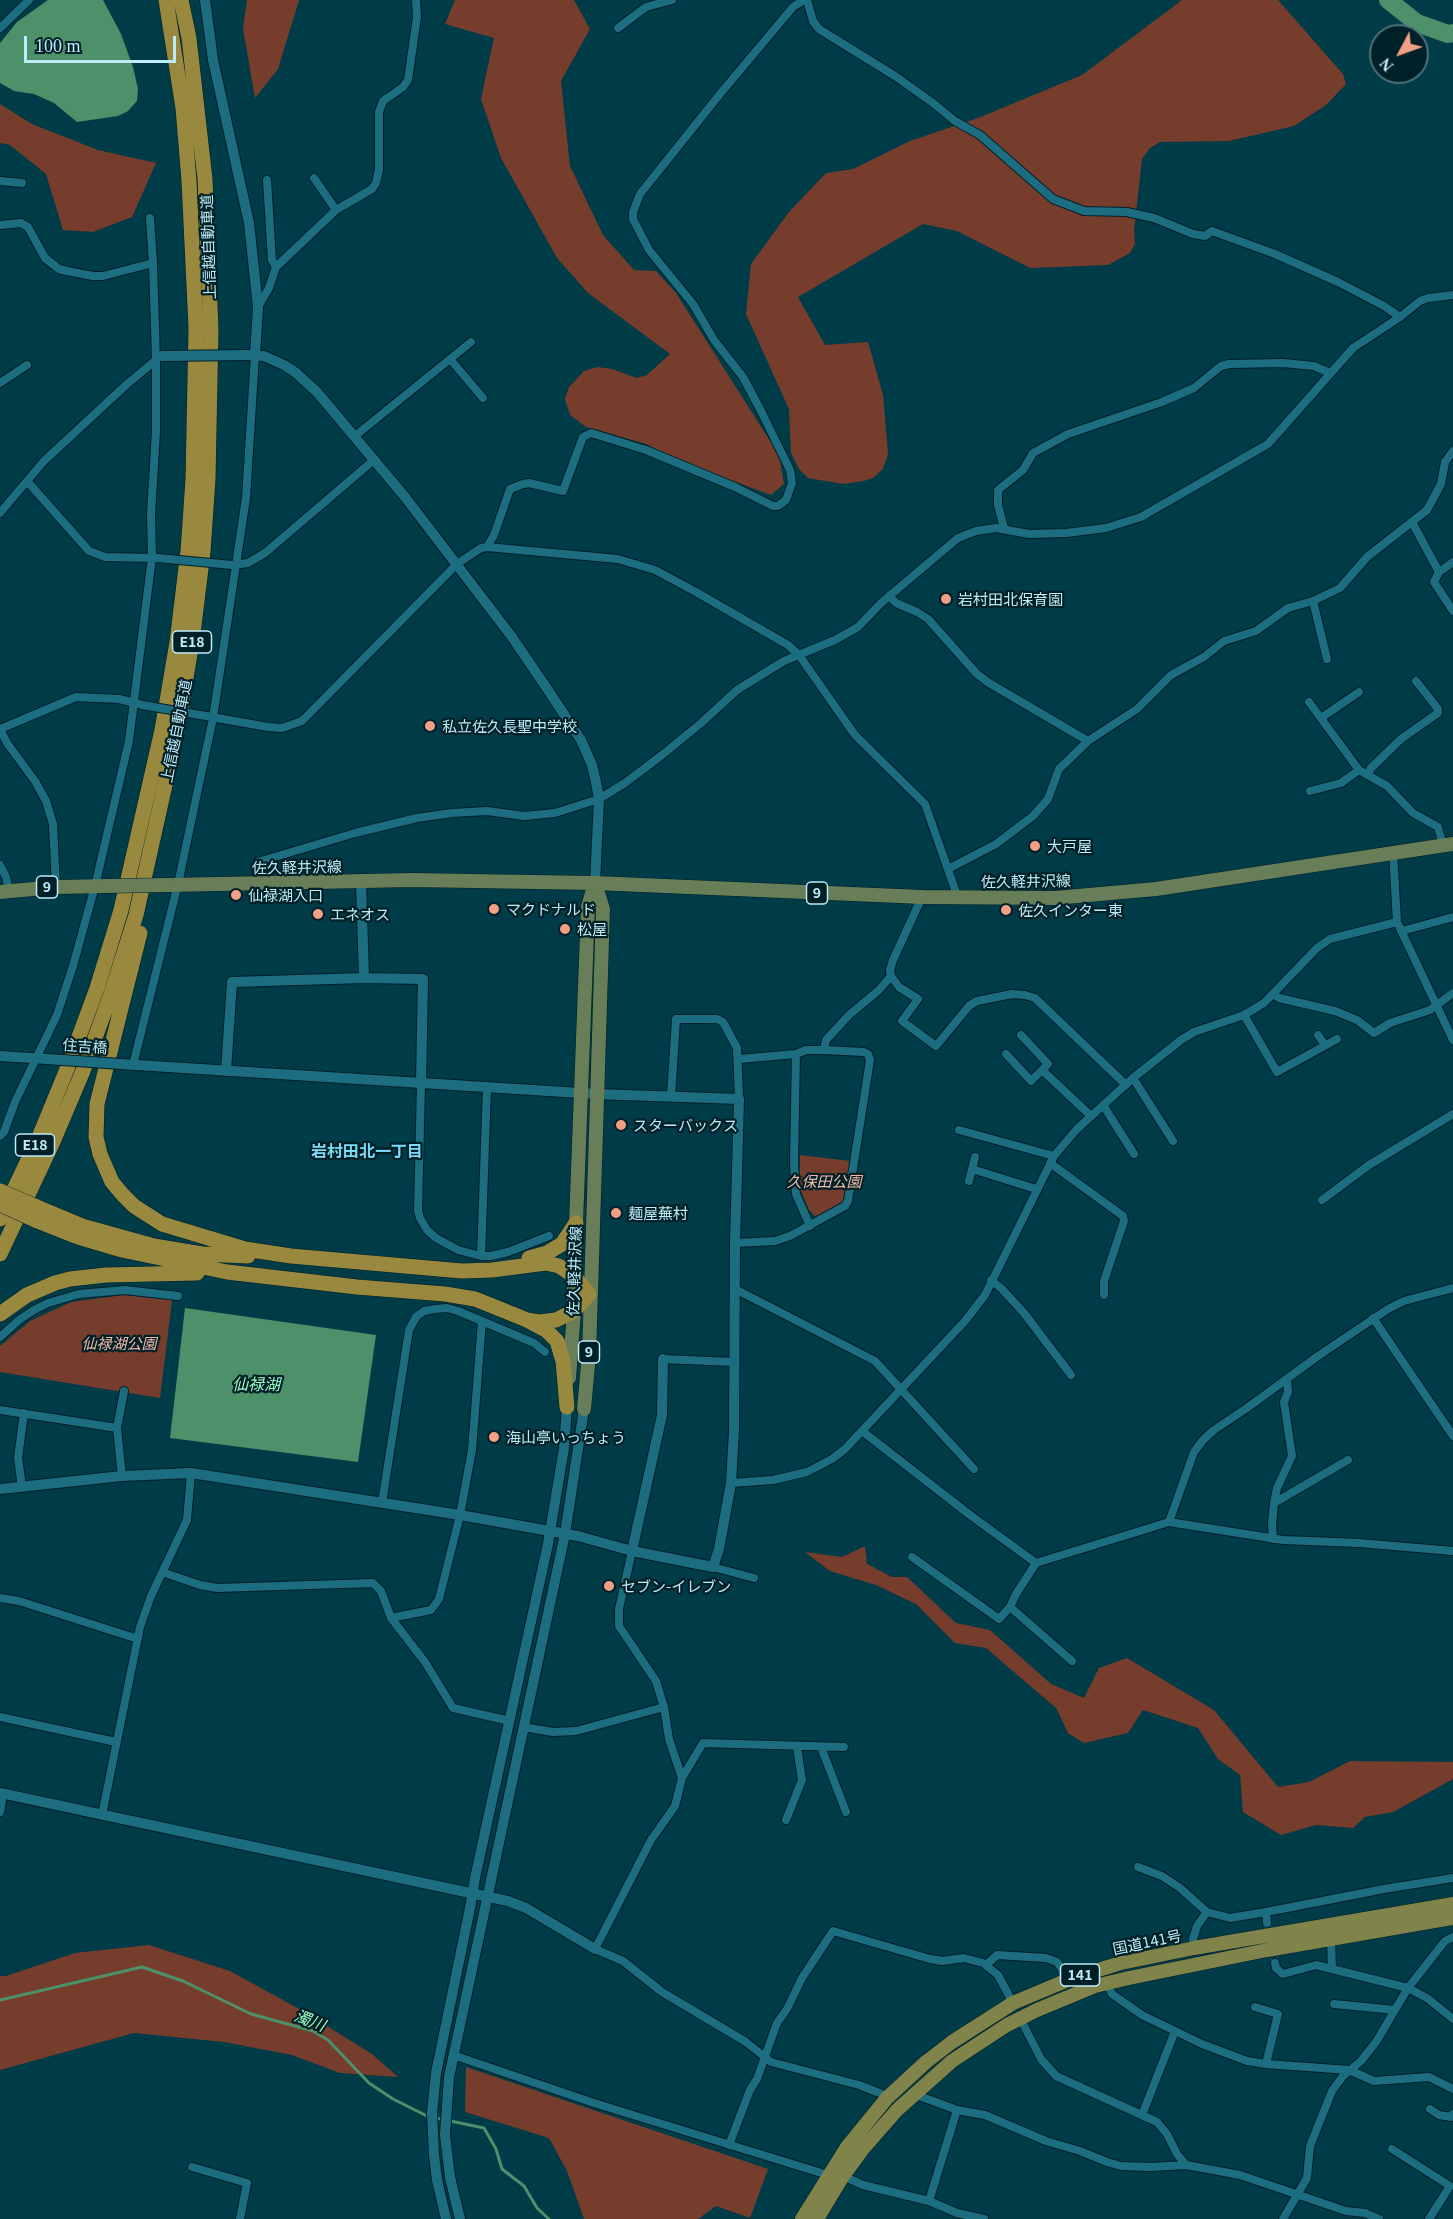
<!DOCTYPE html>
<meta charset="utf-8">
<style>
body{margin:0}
#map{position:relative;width:1453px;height:2219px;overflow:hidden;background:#003b48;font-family:Georgia,serif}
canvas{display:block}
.north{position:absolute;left:1369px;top:24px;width:60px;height:60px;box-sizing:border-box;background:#002028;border:2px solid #4c717b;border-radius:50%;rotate:229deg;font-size:16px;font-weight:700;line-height:24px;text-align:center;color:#beebf8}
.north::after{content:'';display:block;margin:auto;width:21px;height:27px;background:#f39f86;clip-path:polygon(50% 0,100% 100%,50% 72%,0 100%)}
.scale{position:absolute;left:24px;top:36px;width:152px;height:27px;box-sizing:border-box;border:3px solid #beebf8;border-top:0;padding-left:8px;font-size:18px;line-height:21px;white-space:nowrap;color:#beebf8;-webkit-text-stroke:4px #002028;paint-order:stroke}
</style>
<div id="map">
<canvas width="1453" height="2219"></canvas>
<div class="north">N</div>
<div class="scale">100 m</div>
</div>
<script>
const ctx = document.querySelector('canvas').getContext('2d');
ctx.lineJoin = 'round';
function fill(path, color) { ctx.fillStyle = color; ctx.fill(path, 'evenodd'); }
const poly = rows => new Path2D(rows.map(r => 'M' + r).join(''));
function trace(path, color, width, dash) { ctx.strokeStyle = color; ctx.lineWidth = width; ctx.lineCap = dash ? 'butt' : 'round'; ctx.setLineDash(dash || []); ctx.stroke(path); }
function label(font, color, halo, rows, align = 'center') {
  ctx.font = font + ' Georgia,"Noto Sans JP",serif'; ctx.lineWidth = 4.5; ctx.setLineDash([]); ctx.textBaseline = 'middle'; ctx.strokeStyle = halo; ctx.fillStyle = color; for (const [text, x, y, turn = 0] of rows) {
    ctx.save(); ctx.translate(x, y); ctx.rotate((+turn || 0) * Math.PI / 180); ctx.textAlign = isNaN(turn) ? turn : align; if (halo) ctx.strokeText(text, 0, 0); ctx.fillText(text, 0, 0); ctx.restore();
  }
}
const green = poly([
 [247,0,299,0,278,69,255,98,243,29],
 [455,0,574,0,590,29,561,81,570,166,603,235,634,270,656,271,676,293,779,455,784,484,771,495,684,463,646,444,586,427,570,415,565,399,569,387,584,371,597,367,612,369,637,378,647,375,670,354,588,293,557,258,501,158,481,99,494,38,445,24],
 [1182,0,1278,0,1343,74,1346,84,1326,105,1294,126,1229,141,1160,142,1150,148,1142,159,1134,230,1135,244,1130,253,1108,265,1030,268,957,231,923,224,798,297,825,345,868,342,883,395,888,454,883,469,873,478,864,481,843,484,808,478,799,469,791,453,789,409,746,314,751,264,789,212,826,173,853,169,910,141,978,118,1082,75],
 [0,104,32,124,98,150,156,163,132,217,93,232,63,230,46,174,10,145,0,143],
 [800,1155,850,1161,843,1204,817,1218,809,1210,800,1189],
 [124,1295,172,1300,160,1398,0,1372,0,1346,30,1321,71,1302],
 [865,1546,867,1564,892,1577,907,1577,956,1623,990,1630,1051,1684,1084,1698,1099,1668,1127,1658,1214,1710,1278,1787,1309,1782,1350,1761,1453,1762,1453,1779,1393,1812,1365,1817,1353,1828,1316,1825,1281,1835,1243,1812,1240,1775,1218,1759,1198,1728,1143,1710,1128,1733,1084,1743,1068,1733,1056,1708,986,1648,955,1643,916,1604,876,1585,830,1571,805,1552,842,1557],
 [149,1945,230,1971,301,2010,372,2054,398,2077,340,2073,292,2055,224,2042,134,2033,0,2070,0,1976,6,1976,75,1953],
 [466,2067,768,2169,750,2218,716,2206,698,2219,584,2219,567,2171,549,2138,465,2112]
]);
const water = poly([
 [48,0,103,0,121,34,133,67,138,89,137,101,128,111,118,116,77,122,54,103,34,94,14,91,0,83,0,43,17,22],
 [185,1308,376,1335,358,1462,170,1438]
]);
const stream = poly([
 [0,2000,142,1967,183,1981,251,2014,313,2031,328,2040,369,2083,393,2099,429,2117],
 [436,2118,484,2128,496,2149,502,2169,524,2186,537,2208,549,2219]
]);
const river = poly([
 [1388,0,1417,23,1448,34,1453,33]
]);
const minorTunnel = poly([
 [1267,1923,1275,1963]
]);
const minor = poly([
 [807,0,813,21,819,29,895,76,933,103,955,121,980,135,1053,199,1084,211,1127,212,1154,218,1193,234,1205,236,1212,231,1275,254,1338,282,1384,306,1400,317],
 [0,28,29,0],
 [618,28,646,7,672,0],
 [314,178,336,210],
 [267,180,272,260,276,267],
 [0,181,22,183],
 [150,218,153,263],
 [0,225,21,223,28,227,45,258,59,269,67,271,93,276,103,276,153,263,156,360,156,431,151,514,152,557,129,741,95,886,73,966,57,1015,15,1102,4,1132,0,1136],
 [258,307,269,288,276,267,336,210,372,189,376,183,379,170,379,112,383,101,403,87,408,80,417,17,416,0],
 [450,359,483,398],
 [0,383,27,365],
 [355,436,471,342],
 [27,481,89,551,105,557,157,558],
 [0,513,44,461,126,385,156,360],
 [1412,522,1439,572,1453,562],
 [1004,528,998,505,998,490,1023,470,1033,453,1068,434,1162,402,1194,388,1221,366,1229,364,1283,363,1314,366,1330,373],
 [487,547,494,535,510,489,523,484,529,483,563,491,583,437,591,433,646,450,735,487,773,506,778,506,786,500,792,483,790,470,760,409,743,377,714,340,693,304,649,250,633,219,633,212,640,194,720,94,793,7,804,0],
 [232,565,248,563,265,553,375,459],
 [1439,572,1434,582,1453,611],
 [889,596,896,603,917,612,928,619,977,674,989,683,1088,741],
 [1313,601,1327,659],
 [1309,702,1359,770],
 [206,716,268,727,282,728,302,721,457,564,481,548,487,547,618,559,655,570,696,592,788,645,799,655,855,735,925,804,958,898],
 [1321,718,1359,692],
 [0,729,7,743,35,781,46,801,53,824,56,887],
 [0,729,76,697,119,699,139,704],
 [1368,774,1371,768,1401,739,1438,713,1438,709,1416,681],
 [1310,791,1341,783,1359,770,1387,786,1413,813,1438,827,1443,845],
 [1393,852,1397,922,1453,1040],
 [0,865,6,877,9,891],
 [948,869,996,844,1033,816,1048,799,1059,769,1088,741,1137,709,1171,675,1204,657,1224,641,1256,631,1288,608,1313,601,1340,588,1367,557,1427,510,1441,484,1445,462,1453,451],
 [257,884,258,862,355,833,417,818,452,813,487,811,524,816,555,813,599,799,625,783,662,755,700,724,737,690,784,661,835,640,858,627,881,603,958,538,976,531,996,528,1029,534,1066,533,1106,528,1141,517,1268,444,1353,348,1400,317,1420,301,1428,298,1453,295],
 [1402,931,1453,917],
 [891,976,899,987,918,999,902,1021,936,1046,969,1006,977,1001,1012,994,1025,995,1035,998,1126,1085],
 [1273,994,1279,998,1335,1011,1357,1020,1374,1033,1390,1023,1430,1010,1453,993],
 [1244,1015,1277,1072,1337,1039],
 [1021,1035,1048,1064,1042,1070],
 [1318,1035,1325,1045],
 [824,1050,826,1040,849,1015,879,990,891,976,890,970,893,960,922,897],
 [796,1054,794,1163,796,1194,810,1226],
 [1006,1054,1031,1081,1042,1070,1091,1116],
 [133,1065,178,884,213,718,246,498,255,355],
 [1133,1078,1173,1141],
 [421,1084,418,1211,420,1218,427,1230,436,1238,458,1250,481,1256,487,1088],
 [671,1096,676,1019,717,1019,723,1022,737,1048,739,1099],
 [1103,1105,1134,1154],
 [959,1130,1054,1156],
 [1050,1163,1123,1216,1124,1221,1104,1281,1104,1295],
 [972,1169,1036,1189],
 [969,1181,975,1157],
 [1322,1200,1369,1165,1453,1114],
 [735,1243,775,1241,790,1236,845,1206,848,1201,870,1060,868,1054,864,1052,824,1050,806,1050,796,1054,739,1059],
 [481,1256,491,1256,508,1252,549,1236],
 [991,1280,1002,1289,1024,1313,1071,1375],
 [735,1289,875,1361,974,1469],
 [1373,1318,1453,1436],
 [0,1337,19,1320,34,1310,48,1303,79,1294,125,1290,178,1296],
 [663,1359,733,1362],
 [0,1410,117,1428,122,1476],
 [117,1428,124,1391],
 [862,1431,970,1515,1036,1563,1169,1522,1283,1540,1359,1543,1453,1551],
 [731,1483,773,1480,807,1472,832,1459,845,1449,965,1321,985,1295,1054,1156,1076,1130,1133,1078,1181,1040,1194,1032,1244,1015,1264,1003,1317,948,1330,939,1397,922],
 [22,1487,18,1458,24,1413],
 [382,1503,409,1330,416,1317,424,1311,435,1309,447,1308,458,1311,534,1343,545,1352],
 [1274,1503,1277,1488,1292,1456,1284,1402,1288,1392,1287,1379],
 [1169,1522,1194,1452,1203,1440,1214,1430,1247,1408,1318,1356,1388,1309,1404,1301,1453,1288],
 [1273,1539,1272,1524,1274,1503,1348,1460],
 [632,1551,619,1609,619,1626,656,1681,664,1707,669,1739,682,1778,675,1806,651,1840,595,1949,623,1961,662,1992,746,2042,771,2062,859,2085,882,2094,887,2098],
 [912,1557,999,1619,1010,1607,1016,1594,1036,1563],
 [713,1567,754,1578],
 [162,1572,200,1585,217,1588,373,1583,381,1591,391,1618,425,1662,453,1708,510,1721],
 [0,1598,19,1601,138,1639],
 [1010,1607,1072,1661],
 [391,1618,431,1610,439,1599,460,1515,472,1450,482,1321],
 [0,1717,116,1742],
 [523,1727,553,1732,576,1731,664,1707],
 [821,1747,846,1812],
 [682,1778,703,1743,844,1747],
 [0,1812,3,1794],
 [102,1815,140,1627,151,1596,187,1520,191,1473],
 [786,1820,802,1780,797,1747],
 [1138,1867,1162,1876,1180,1888,1207,1912],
 [1267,1923,1266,1912,1384,1889,1453,1878],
 [1331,1940,1332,1969,1408,1988,1427,1998,1453,2019],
 [1194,1948,1193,1939,1197,1926,1207,1912,1230,1918,1266,1912],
 [1275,1963,1276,1968,1283,1974,1316,1965,1332,1969],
 [986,1965,997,1955,1046,1958,1057,1962,1062,1969,1065,1981],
 [1107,1984,1112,1994,1142,2015,1202,2044,1247,2061,1266,2064,1349,2070,1374,2081,1429,2077,1453,2089],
 [1334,2004,1395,2010],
 [1255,2007,1278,2014,1266,2064],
 [1020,2018,1041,2059,1056,2076,1157,2122,1167,2134,1177,2154,1186,2165],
 [453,2055,594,2103,828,2175],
 [914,2094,957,2110,985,2115,1046,2141,1080,2151,1107,2162,1121,2166,1152,2167,1186,2165,1240,2175,1346,2211,1365,2213,1379,2219],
 [1430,2109,1439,2115,1451,2117,1453,2114],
 [1142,2115,1175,2031],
 [729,2145,750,2090,757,2079,777,2023,787,2009,802,1978,833,1931,930,1959,942,1961,964,1958,983,1963,998,1975,1013,2003],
 [1392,2149,1450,2186,1429,2219],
 [192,2167,247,2183,240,2219],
 [843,2176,863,2185,929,2201,957,2213,984,2219],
 [929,2201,957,2110],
 [1283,2219,1307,2178,1310,2146,1332,2091,1343,2076,1361,2061,1376,2042,1408,1988,1434,1955,1445,1941,1453,1937]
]);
const tertiary = poly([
 [205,0,213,60,249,223,258,307,255,355],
 [247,355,264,356,284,365,295,372,317,392,405,497,512,637,548,690,581,740,592,765,596,782,599,799,595,883],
 [361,882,364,978],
 [0,1056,47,1059],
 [226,1071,232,982,364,978,423,979,421,1084],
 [0,1489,122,1476,191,1473,460,1515,578,1536,632,1551,713,1567,719,1549,731,1483,734,1431,735,1243,739,1099,596,1094,121,1064],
 [632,1551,662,1415,663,1359],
 [0,1793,508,1901,526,1908,595,1949],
 [446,2219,437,2180,434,2155,432,2113,436,2073,470,1908,475,1878,548,1544,564,1448,567,1407],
 [460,2219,450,2177,445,2135,449,2077,565,1534,584,1409]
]);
const primary = poly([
 [169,885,412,880,595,883,922,897,1055,898,1156,889,1453,844],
 [0,892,56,887,106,886],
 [569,1378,574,1311,574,1276,588,907,595,883],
 [584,1409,589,1354,603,909,595,883]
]);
const trunk = poly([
 [802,2219,847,2147,887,2098,926,2062,952,2042,1013,2003,1075,1977,1121,1963,1194,1948,1453,1904],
 [817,2219,843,2176,862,2150,897,2110,952,2061,1007,2025,1037,2010,1095,1986,1129,1978,1267,1950,1453,1918]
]);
const motorway = poly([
 [140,933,97,1104,96,1137,100,1154,112,1182,123,1195,134,1206,162,1224,245,1249,291,1256,462,1271,492,1270,546,1263,559,1266,574,1276,589,1294,574,1311,556,1320,539,1322,527,1320],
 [39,1208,82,1226,154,1246,202,1254,248,1256],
 [0,1219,39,1137,67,1069,97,988,121,910,162,730,177,642,188,551,193,479,196,328,189,181,183,108,166,0],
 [35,1220,78,1237,122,1250,227,1272,357,1287,445,1294,475,1299,490,1305,527,1320,546,1330,557,1341,563,1361,567,1407],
 [0,1254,52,1144,83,1071,111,994,136,915,177,731,192,642,203,552,208,479,211,330,205,179,189,38,181,0],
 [529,1258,547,1253,562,1244,576,1223],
 [0,1314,27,1295,55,1283,70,1279,106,1275,197,1273]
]);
const minorBridge = poly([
 [158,558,232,565],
 [142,705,206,716]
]);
const tertiaryBridge = poly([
 [162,356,247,355],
 [47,1059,121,1064]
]);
const primaryBridge = poly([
 [106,886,169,885]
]);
const motorwayBridge = poly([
 [0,1191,39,1208],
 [0,1204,35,1220]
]);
const markers = [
 [946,599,6,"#f39f86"],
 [430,726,6,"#f39f86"],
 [1035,846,6,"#f39f86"],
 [236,895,6,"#f39f86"],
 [494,909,6,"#f39f86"],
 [1006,910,6,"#f39f86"],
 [318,914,6,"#f39f86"],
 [565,929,6,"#f39f86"],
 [621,1125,6,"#f39f86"],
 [616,1213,6,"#f39f86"],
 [494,1437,6,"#f39f86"],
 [609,1586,6,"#f39f86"]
];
const shields = [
 [192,642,39],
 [47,887,21],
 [817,893,21],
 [35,1145,39],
 [589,1352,21],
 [1080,1975,39]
];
const shieldNames = [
 ["E18",192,642],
 ["9",47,887],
 ["9",817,893],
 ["E18",35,1145],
 ["9",589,1352],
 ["141",1080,1975]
];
const streetNames = [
 ["上信越自動車道",208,247,-92],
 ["上信越自動車道",176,731,-79],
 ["佐久軽井沢線",297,867,-1],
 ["佐久軽井沢線",1026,881,-1],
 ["住吉橋",85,1046,4],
 ["佐久軽井沢線",574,1271,-88],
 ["国道141号",1147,1942,-12]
];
const poiNames = [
 ["岩村田北保育園",958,599],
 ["私立佐久長聖中学校",442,726],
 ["大戸屋",1047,846],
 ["仙禄湖入口",248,895],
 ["マクドナルド",506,909],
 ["佐久インター東",1018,910],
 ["エネオス",330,914],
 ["松屋",577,929],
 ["スターバックス",633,1125],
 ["麺屋蕪村",628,1213],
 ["海山亭いっちょう",506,1437],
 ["セブン-イレブン",621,1586]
];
const parkNames = [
 ["久保田公園",824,1181],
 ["仙禄湖公園",119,1343]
];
const neighbourhoodNames = [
 ["岩村田北一丁目",367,1151]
];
const waterNames = [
 ["仙禄湖",256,1384],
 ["濁川",310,2020,21]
];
fill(green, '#763d2d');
fill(water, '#4c9169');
trace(stream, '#4c9169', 3);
trace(river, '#4c9169', 18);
trace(minorTunnel, '#1c5562', 8, [8, 4]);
trace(minor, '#002028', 10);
trace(tertiary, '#002028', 12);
trace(primary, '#002028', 15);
trace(trunk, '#002028', 15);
trace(motorway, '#002028', 16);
trace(minor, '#1d6d80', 8);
trace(tertiary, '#1d6d80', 10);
trace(primary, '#677e58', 14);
trace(trunk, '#80844b', 14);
trace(motorway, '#99893e', 15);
trace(minorBridge, '#002028', 10, []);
trace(tertiaryBridge, '#002028', 12, []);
trace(primaryBridge, '#002028', 15, []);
trace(motorwayBridge, '#002028', 16, []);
trace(minorBridge, '#1d6d80', 8);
trace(tertiaryBridge, '#1d6d80', 10);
trace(primaryBridge, '#677e58', 14);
trace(motorwayBridge, '#99893e', 15);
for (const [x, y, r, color] of markers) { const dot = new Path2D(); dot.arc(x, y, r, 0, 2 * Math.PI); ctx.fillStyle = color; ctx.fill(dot); trace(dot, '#002028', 2); }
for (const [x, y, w] of shields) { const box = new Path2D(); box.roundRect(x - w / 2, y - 11, w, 22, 4.5); ctx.fillStyle = '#002028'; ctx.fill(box); trace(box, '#beebf8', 1.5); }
label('bold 14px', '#beebf8', null, shieldNames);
label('15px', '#beebf8', '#002028', streetNames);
label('15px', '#beebf8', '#002028', poiNames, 'left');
label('italic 15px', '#f5b9a8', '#002028', parkNames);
label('bold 16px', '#79dbf5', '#002028', neighbourhoodNames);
label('italic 16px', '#99fcc2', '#002028', waterNames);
</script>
